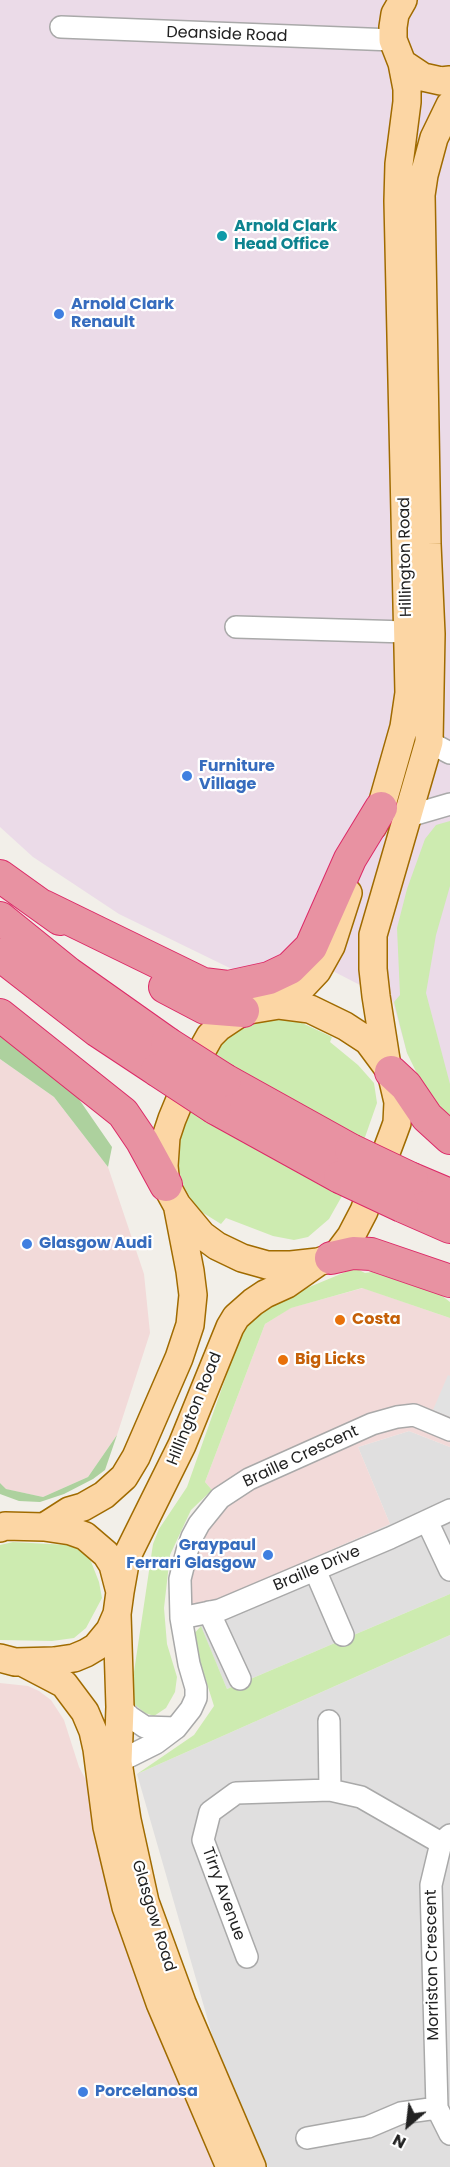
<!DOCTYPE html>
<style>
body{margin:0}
#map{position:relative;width:450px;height:2167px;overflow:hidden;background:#f2efe9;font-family:Poppins,sans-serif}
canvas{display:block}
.north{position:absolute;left:378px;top:2095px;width:60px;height:60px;-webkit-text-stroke:4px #fff;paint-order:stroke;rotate:208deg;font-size:16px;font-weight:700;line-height:24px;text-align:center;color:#222}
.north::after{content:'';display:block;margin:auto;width:21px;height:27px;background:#222;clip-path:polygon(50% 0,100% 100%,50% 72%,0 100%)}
</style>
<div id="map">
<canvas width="450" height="2167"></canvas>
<div class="north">N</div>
</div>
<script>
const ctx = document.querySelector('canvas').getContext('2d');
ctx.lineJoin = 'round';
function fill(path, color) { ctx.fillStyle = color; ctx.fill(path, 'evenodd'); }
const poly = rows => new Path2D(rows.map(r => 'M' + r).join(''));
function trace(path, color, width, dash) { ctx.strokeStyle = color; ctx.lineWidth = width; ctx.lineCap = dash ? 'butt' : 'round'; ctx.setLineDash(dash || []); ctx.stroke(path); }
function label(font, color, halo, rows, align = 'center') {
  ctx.font = font + ' Poppins,sans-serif'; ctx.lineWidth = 4.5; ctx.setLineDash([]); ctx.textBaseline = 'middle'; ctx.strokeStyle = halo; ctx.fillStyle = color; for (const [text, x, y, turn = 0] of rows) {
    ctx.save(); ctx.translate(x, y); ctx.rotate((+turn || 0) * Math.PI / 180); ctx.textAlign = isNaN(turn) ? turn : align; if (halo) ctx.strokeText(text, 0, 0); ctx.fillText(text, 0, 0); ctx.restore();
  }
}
const residential = poly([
 [409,1431,450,1447,450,1594,227,1689,194,1610,390,1524,358,1447],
 [450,1635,450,2167,268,2167,213,2038,137,1774]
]);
const commercial = poly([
 [0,1059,54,1097,108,1167,144,1274,150,1333,117,1435,88,1477,43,1497,5,1489,0,1483],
 [363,1288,450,1318,450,1447,409,1431,358,1447,390,1524,194,1610,187,1602,196,1547,226,1505,205,1482,265,1324,290,1308],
 [0,1683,28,1686,39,1691,51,1700,64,1720,79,1767,88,1784,95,1834,116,1919,160,2040,215,2167,0,2167]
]);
const industrial = poly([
 [0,0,450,0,450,1120,407,1053,393,1002,290,949,281,957,238,972,119,914,33,857,0,827]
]);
const grass = poly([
 [450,821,450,886,436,935,426,993,450,1084,450,1120,426,1092,407,1053,394,1002,400,995,397,928,407,889,425,839,436,825],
 [281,1016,302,1023,332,1037,330,1042,358,1065,374,1083,377,1103,364,1140,208,1052,236,1024],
 [186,1108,342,1196,329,1219,308,1237,294,1240,273,1236,226,1218,221,1224,197,1209,179,1178,174,1162],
 [355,1268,365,1273,372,1272,441,1295,450,1302,450,1318,362,1288,291,1308,265,1324,205,1482,212,1490,191,1510,170,1555,164,1608,167,1644,177,1677,175,1692,166,1708,154,1716,145,1713,134,1704,131,1692,153,1544,159,1529,187,1487,245,1323,259,1308],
 [13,1542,67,1545,80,1550,90,1559,99,1582,102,1598,86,1628,74,1638,52,1641,0,1640,0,1545],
 [450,1594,450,1635,137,1774,194,1735,214,1706,192,1636,201,1626,227,1689]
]);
const forest = poly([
 [0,1026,65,1079,112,1147,108,1167,54,1097,0,1059],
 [117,1435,105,1470,93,1479,64,1494,40,1502,19,1501,0,1494,0,1483,6,1489,43,1497,88,1477]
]);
const parking = poly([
 [448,1375,450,1376,450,1417,433,1410]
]);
const minor = poly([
 [61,27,393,40],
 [236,627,407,632],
 [429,742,450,753],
 [409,816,450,804],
 [427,1521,450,1570],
 [315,1570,343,1635],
 [209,1612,240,1679],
 [181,1618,220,1610,390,1538,450,1510],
 [120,1707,130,1717,145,1727,176,1728],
 [329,1721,330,1790],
 [105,1764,118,1762,156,1743,176,1728,191,1709,196,1698,196,1688,189,1664,181,1618,180,1579,187,1551,192,1537,199,1524,220,1498,249,1479,372,1424,397,1417,414,1415,450,1430],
 [450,1835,441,1843,431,1885,437,2108,450,2134],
 [247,1957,203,1840,210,1812,236,1793,330,1790,361,1797,441,1843],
 [307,2138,368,2127,401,2113,437,2108]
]);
const major = poly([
 [403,0,395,14,393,27,393,40,402,63,423,77,441,81,450,80],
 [373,826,381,808,404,727,409,693,398,201,399,164,407,102,407,89,402,63],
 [279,1005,310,1009,345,1026,368,1041,391,1072,398,1102,397,1123,393,1134,364,1211,351,1236,339,1252,331,1258,318,1262,291,1265,267,1265,242,1258,217,1246,202,1235,177,1205,166,1185,164,1166,166,1137,172,1119,196,1061,210,1036,219,1027,243,1011,279,1005],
 [265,1007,300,989,317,971,331,946,348,893],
 [387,1066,376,996,373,969,373,935,429,742,431,634,427,544,421,195,424,175,434,138,450,105],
 [44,1527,69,1511,83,1507,104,1495,124,1477,136,1457,179,1358,190,1325,193,1295,190,1271,178,1209],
 [0,1528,5,1526,44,1527,71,1531,85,1536,106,1554,113,1565,120,1592,117,1614,110,1630,96,1647,86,1653,74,1658,54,1661,15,1662,0,1658],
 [120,1592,126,1558,182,1445,230,1327,236,1317,253,1302,265,1294,287,1284,317,1263],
 [117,1614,120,1707,118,1762,127,1820,145,1902,182,2003,252,2167],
 [22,1662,64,1684,85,1712,93,1731,97,1749,107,1827,126,1907,160,2003,230,2167]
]);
const highway = poly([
 [0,876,60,919],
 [43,906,203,984,228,987,269,978,290,968,311,947,350,859,381,808],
 [0,918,68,973,167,1043],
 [0,955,98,1031,157,1070],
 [165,987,205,1008,243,1011],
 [0,1015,123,1113,142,1141,166,1185],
 [391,1072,406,1086,427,1117,450,1138],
 [225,1080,351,1150],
 [215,1108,340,1177],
 [412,1179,450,1195],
 [402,1206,450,1227],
 [331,1258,353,1253,371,1254,450,1281]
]);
const highwayBridge = poly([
 [167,1043,225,1080],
 [157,1070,215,1108],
 [351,1150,412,1179],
 [340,1177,402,1206]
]);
const markers = [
 [222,236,6,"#0f9aa8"],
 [59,314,6,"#3f7fe0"],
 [187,776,6,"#3f7fe0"],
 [27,1244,6,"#3f7fe0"],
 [340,1320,6,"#e8710a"],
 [283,1360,6,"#e8710a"],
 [268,1555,6,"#3f7fe0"],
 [83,2092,6,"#3f7fe0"]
];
const streetNames = [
 ["Deanside Road",227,35,2],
 ["Hillington Road",406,557,-91],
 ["Hillington Road",195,1409,-68],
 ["Braille Crescent",301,1457,-25],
 ["Braille Drive",317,1569,-23],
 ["Tirry Avenue",223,1894,70],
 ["Glasgow Road",153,1916,73],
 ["Morriston Crescent",433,1965,-91]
];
const cultureNames = [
 ["Arnold Clark",234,227],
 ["Head Office",234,245]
];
const shopNames = [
 ["Arnold Clark",71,305],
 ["Renault",71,323],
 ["Furniture",199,767],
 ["Village",199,785],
 ["Glasgow Audi",39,1244],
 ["Graypaul",256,1546,"right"],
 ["Ferrari Glasgow",256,1564,"right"],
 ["Porcelanosa",95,2092]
];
const foodNames = [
 ["Costa",352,1320],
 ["Big Licks",295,1360]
];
fill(residential, '#e0dfdf');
fill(commercial, '#f2dad9');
fill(industrial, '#ebdbe8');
fill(grass, '#cdebb0');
fill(forest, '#add19e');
fill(parking, '#e2e2e2');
trace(minor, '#a9a9a9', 24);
trace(major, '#a06b00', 30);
trace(highway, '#dc2a67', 34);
trace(minor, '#fff', 21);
trace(major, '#fcd6a4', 27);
trace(highway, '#e892a2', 32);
trace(highwayBridge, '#dc2a67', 34, []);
trace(highwayBridge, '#e892a2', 32);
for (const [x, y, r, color] of markers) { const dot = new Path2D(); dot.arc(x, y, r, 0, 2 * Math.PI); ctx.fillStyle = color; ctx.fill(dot); trace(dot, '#fff', 2); }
label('16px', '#222', '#fff', streetNames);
label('bold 16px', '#0d838f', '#fff', cultureNames, 'left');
label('bold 16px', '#366cbe', '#fff', shopNames, 'left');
label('bold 16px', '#c56008', '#fff', foodNames, 'left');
</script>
